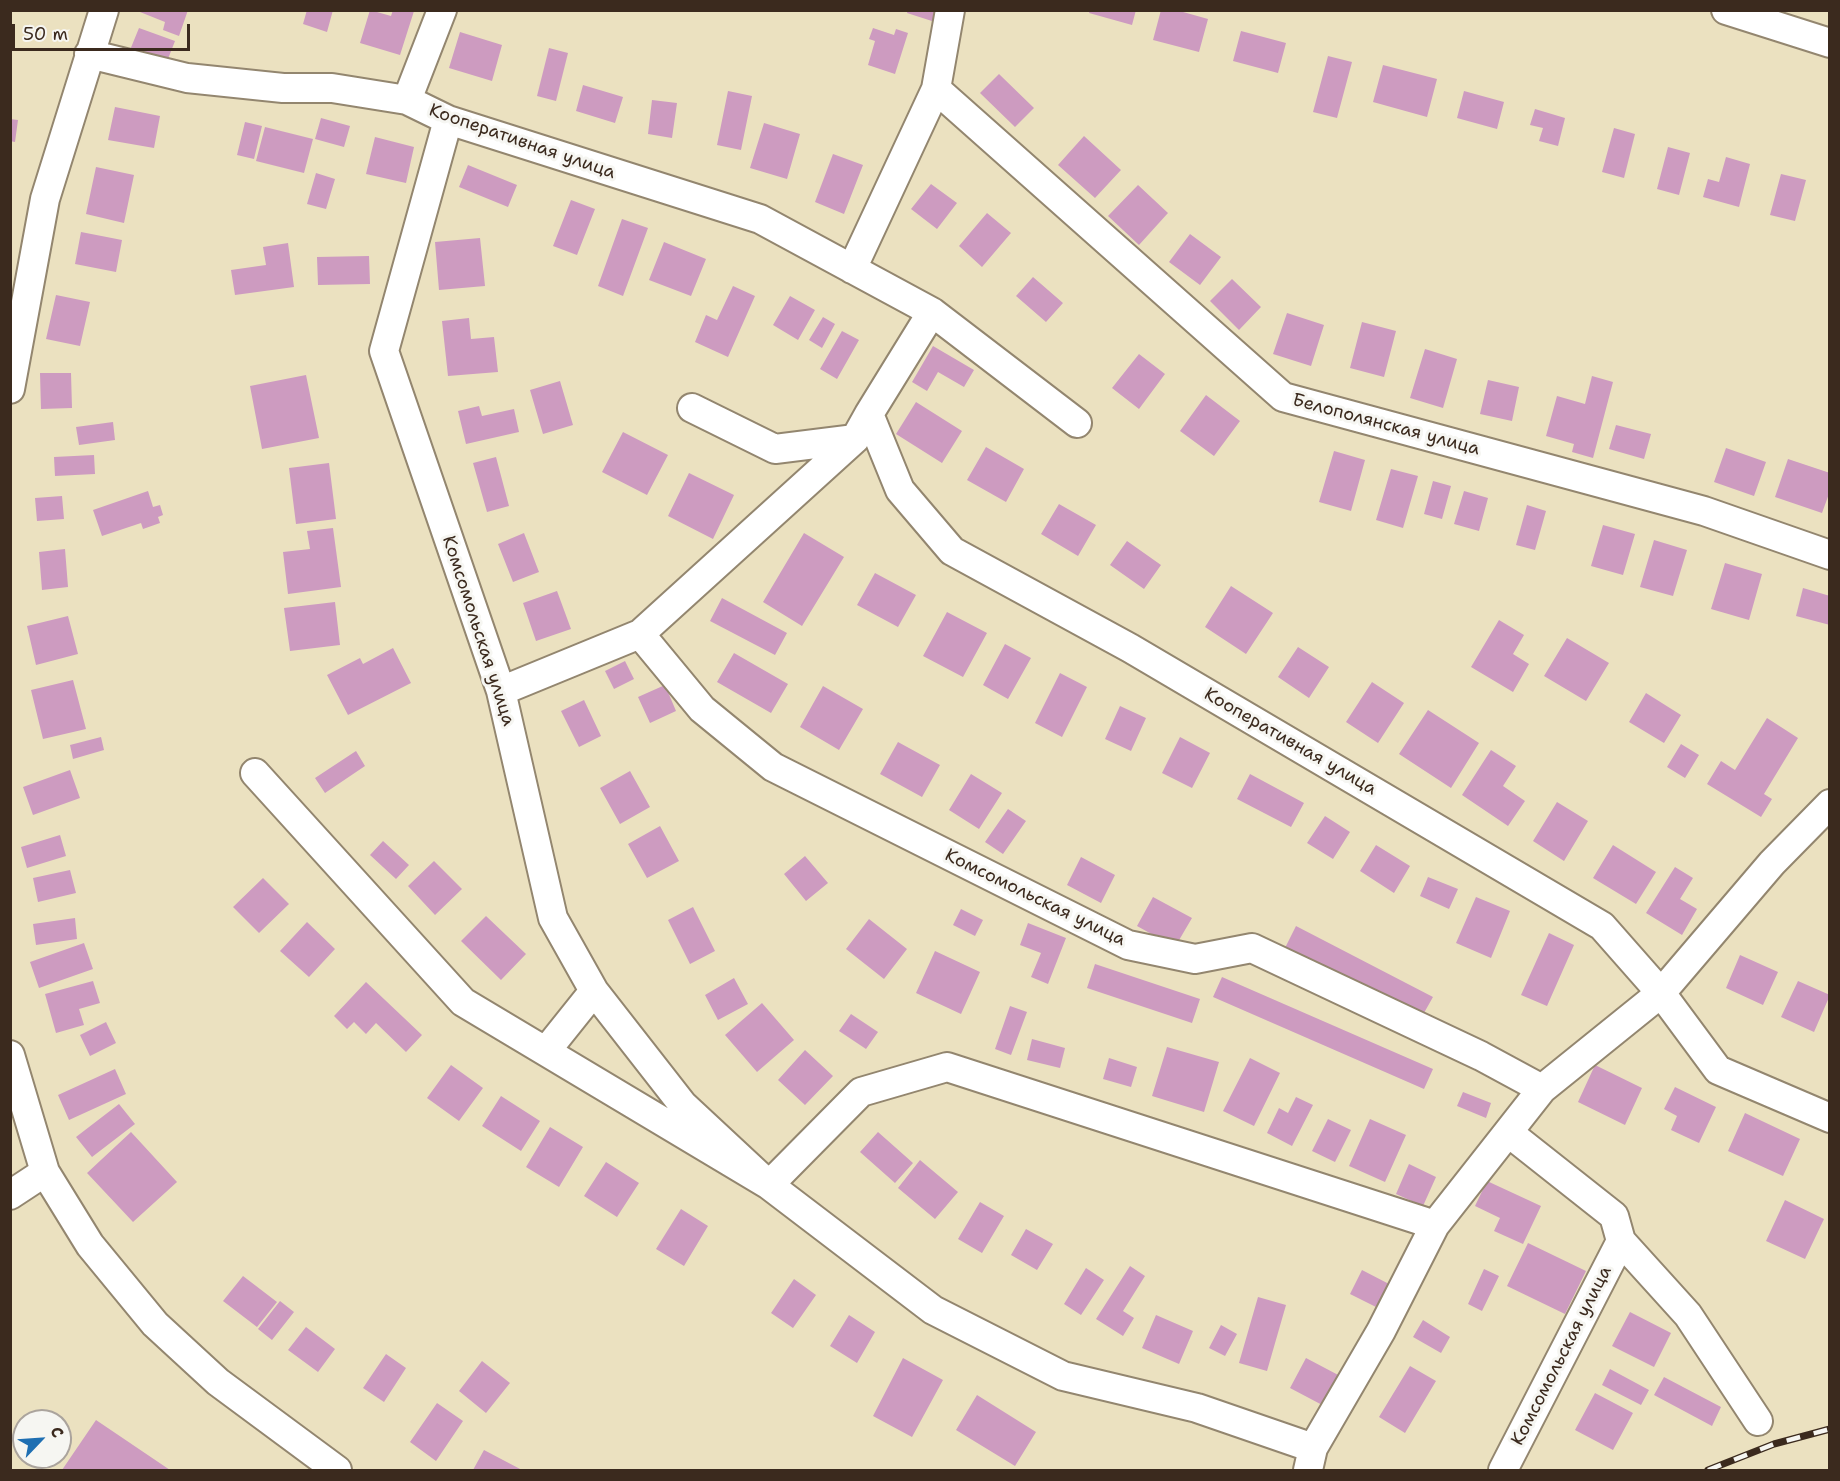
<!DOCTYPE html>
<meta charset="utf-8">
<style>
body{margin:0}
#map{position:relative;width:1840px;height:1481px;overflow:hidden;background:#ebe1c0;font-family:"Shantell Sans",sans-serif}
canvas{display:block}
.frame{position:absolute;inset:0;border:12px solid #3b2a1e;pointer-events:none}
.north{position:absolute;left:12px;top:1409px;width:60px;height:60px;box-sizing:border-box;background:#f6f6f2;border:2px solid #aba49d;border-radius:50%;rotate:65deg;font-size:16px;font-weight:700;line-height:24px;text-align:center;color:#3b2a1e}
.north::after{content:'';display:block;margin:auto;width:21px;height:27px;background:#1f6fb2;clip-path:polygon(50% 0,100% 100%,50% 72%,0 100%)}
.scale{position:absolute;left:12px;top:24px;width:178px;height:27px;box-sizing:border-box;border:3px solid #3b2a1e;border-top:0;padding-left:8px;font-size:18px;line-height:21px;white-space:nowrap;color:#3b2a1e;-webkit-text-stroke:4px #f6f6f2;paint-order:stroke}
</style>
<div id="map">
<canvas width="1840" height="1481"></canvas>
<div class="frame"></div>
<div class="north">С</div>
<div class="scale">50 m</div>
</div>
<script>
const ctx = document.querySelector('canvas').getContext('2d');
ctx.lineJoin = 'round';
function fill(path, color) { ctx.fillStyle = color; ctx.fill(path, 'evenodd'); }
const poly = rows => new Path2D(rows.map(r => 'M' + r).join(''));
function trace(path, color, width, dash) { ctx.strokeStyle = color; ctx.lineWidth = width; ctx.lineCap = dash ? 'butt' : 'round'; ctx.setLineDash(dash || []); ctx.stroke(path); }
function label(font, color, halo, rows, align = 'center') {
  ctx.font = font + ' "Shantell Sans",sans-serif'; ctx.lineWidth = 6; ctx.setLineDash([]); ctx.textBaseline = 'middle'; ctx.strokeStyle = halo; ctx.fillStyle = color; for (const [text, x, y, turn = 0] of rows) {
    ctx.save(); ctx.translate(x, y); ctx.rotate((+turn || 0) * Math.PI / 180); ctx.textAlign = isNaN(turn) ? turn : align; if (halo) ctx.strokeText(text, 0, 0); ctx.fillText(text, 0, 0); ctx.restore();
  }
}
const building = poly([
 [135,10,188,10,179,36,163,30,165,22],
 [307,10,333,10,327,32,303,24],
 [370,10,391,16,393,10,414,11,400,55,360,43],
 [908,10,939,10,935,22,907,13],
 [1090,10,1136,10,1132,25,1089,13],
 [1161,10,1176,10,1208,19,1199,52,1153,40],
 [139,28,175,41,166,64,130,50],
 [873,28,894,35,896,29,908,33,895,74,868,65,875,41,869,39],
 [1241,31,1286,43,1278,73,1233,61],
 [460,32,502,45,492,81,449,68],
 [549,48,568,53,556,101,537,96],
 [1328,56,1352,62,1337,118,1313,112],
 [1383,65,1437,79,1427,117,1373,102],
 [999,74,1034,108,1015,127,980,93],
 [583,85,623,97,615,123,576,111],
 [728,91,752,96,741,150,717,145],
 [1464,91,1504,102,1497,129,1457,118],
 [652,100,677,103,672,138,648,134],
 [115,107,160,116,154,148,108,140],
 [1535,109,1565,118,1558,146,1539,141,1543,128,1530,125],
 [321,118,350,126,344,147,315,139],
 [10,119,18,120,15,142,10,141],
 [245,122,262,126,254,159,237,155],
 [764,123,800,134,787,179,750,168],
 [265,127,313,139,304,173,256,161],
 [1614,128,1635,134,1624,178,1602,172],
 [1084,136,1121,170,1095,198,1058,165],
 [375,137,414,147,406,183,366,174],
 [1668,147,1690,153,1679,195,1657,189],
 [833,154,863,165,844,214,815,202],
 [1726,157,1750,164,1739,207,1703,197,1708,179,1719,182],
 [468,165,517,185,508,207,459,187],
 [96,167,134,175,124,223,86,214],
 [316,173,335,179,326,209,307,204],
 [1781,174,1806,180,1795,221,1770,215],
 [931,184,957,203,937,229,911,209],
 [1138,185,1168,213,1139,245,1108,216],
 [571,200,595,209,577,255,553,246],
 [987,213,1011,233,982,267,959,246],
 [622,219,648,228,623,296,598,286],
 [81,232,122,240,116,272,75,264],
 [1190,234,1221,257,1200,285,1169,262],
 [480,238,485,286,439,290,435,242],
 [664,242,706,259,691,296,649,280],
 [288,243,294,287,235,295,231,270,266,265,263,247],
 [369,256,370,284,318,285,317,257],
 [1033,277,1063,303,1046,322,1016,296],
 [1232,279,1261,307,1239,330,1210,301],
 [733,286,755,296,728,357,695,342,706,315,717,320],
 [56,295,90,302,80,346,46,339],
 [790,296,815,310,798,340,773,325],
 [1287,313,1324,325,1311,366,1273,354],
 [823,317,835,324,822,348,809,340],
 [469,318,471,339,494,337,498,372,448,376,442,321],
 [1362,322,1396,331,1384,377,1350,368],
 [842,331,859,340,837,379,820,369],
 [933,346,974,370,964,387,938,372,927,391,912,382],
 [1425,349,1457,359,1443,408,1410,398],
 [1139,354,1165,374,1139,409,1112,388],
 [40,373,71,373,72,408,41,409],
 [306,375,319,438,262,449,250,386],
 [1592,376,1613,382,1593,458,1572,452,1574,444,1546,436,1557,396,1585,404],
 [1488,380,1519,387,1512,421,1480,414],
 [560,381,573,425,543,434,530,390],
 [1206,395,1240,421,1214,456,1180,431],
 [916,402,962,431,942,463,896,434],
 [479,406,482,416,514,409,519,432,466,444,458,411],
 [113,422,115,440,79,445,76,427],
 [1616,425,1651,434,1644,459,1609,449],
 [623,432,668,455,647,495,602,472],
 [986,447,1024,469,1006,502,967,480],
 [1726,448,1766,462,1754,496,1714,482],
 [1334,451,1365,460,1351,511,1319,502],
 [94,455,95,474,55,476,54,457],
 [496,457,509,506,487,512,473,463],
 [1788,459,1830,473,1830,491,1822,513,1775,497],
 [329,463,336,519,296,524,289,468],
 [1391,469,1418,476,1403,528,1376,520],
 [689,473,734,495,713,539,668,516],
 [1433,481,1451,486,1442,519,1424,514],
 [148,491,153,507,160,505,163,515,158,517,160,523,143,529,141,523,102,536,93,510],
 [1464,491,1488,498,1479,531,1454,524],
 [62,496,64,519,37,521,35,498],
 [1059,504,1096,525,1078,556,1041,534],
 [1527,505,1546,511,1535,550,1516,545],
 [1603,525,1635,534,1623,575,1591,566],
 [333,528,341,587,288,594,283,552,310,549,307,531],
 [524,533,539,572,513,582,498,544],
 [804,533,844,557,802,626,763,602],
 [1654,540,1687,550,1673,596,1640,587],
 [1127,541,1161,565,1144,589,1110,565],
 [65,549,68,587,42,590,39,552],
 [1725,563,1762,574,1749,620,1711,609],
 [875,573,916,595,898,627,857,605],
 [1231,586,1273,613,1246,654,1205,627],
 [1803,588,1830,596,1830,625,1796,616],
 [557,591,571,629,536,641,523,603],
 [722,598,787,633,775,655,710,621],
 [335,602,340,645,290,651,284,608],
 [947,612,987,633,963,677,923,656],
 [68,616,78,654,36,665,27,626],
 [1499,620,1524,635,1513,654,1529,664,1513,692,1471,667],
 [1567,638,1609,663,1586,701,1544,676],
 [1005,644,1031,658,1008,699,983,685],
 [1298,647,1329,667,1309,698,1278,677],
 [393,648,411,683,348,715,327,675,360,658,363,664],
 [734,653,788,684,771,713,717,682],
 [625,661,634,679,614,689,605,671],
 [1060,673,1087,687,1062,737,1035,723],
 [73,680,86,729,43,739,31,690],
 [1372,682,1404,703,1378,743,1346,722],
 [665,685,676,711,650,723,638,697],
 [823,686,863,709,839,750,800,727],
 [1646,693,1681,715,1664,743,1629,722],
 [584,700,601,736,579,747,561,711],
 [1120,706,1146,718,1131,751,1105,739],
 [1428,710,1479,743,1451,788,1399,754],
 [1767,718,1798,738,1764,794,1772,799,1761,817,1707,784,1721,761,1735,770],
 [101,737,104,750,73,759,70,745],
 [1180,737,1210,753,1192,788,1162,773],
 [898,742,940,765,922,797,880,774],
 [1681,744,1699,755,1685,778,1667,767],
 [1491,750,1516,766,1503,786,1525,801,1508,826,1462,795],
 [356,751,365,766,325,793,315,778],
 [70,770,80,798,33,815,23,787],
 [630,771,650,807,620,824,600,788],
 [971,774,1002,793,979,829,949,810],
 [1250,774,1304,803,1291,827,1237,799],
 [1557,802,1588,821,1564,861,1533,841],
 [1008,809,1026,821,1003,854,985,842],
 [1325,816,1350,832,1333,859,1307,843],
 [660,826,679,861,647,878,628,844],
 [60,835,66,856,27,868,21,847],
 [383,841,409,865,396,879,370,855],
 [1376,845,1410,866,1394,893,1360,871],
 [1613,845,1656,872,1636,904,1593,878],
 [805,856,828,883,806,901,784,874],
 [1081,857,1115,875,1101,903,1067,885],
 [434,861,462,889,435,915,408,886],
 [1675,867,1693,878,1680,899,1697,909,1682,935,1646,913],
 [70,870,76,893,38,902,33,878],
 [1428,877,1458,889,1449,909,1420,896],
 [263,878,289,904,259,933,233,907],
 [1153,897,1192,918,1175,947,1137,926],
 [1476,897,1510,911,1491,958,1456,943],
 [693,907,715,951,690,964,668,920],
 [961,909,983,920,975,936,953,925],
 [486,916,526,954,501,980,461,941],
 [75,918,77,939,36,945,33,924],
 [869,919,907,949,884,979,846,949],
 [307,922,335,949,309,977,280,951],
 [1028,923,1066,938,1048,984,1031,977,1041,953,1020,945],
 [1296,926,1433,997,1420,1020,1284,950],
 [1549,933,1574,945,1547,1006,1521,995],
 [84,943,93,969,39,988,30,962],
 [935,951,980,972,961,1014,916,993],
 [1740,955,1778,972,1763,1005,1726,988],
 [1095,964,1200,999,1192,1023,1087,988],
 [1222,977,1433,1069,1424,1089,1213,997],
 [734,978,748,1004,718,1020,705,995],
 [93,981,100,1003,79,1009,84,1025,56,1033,45,994],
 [1798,981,1830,995,1814,1032,1781,1017],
 [366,982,422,1035,406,1052,376,1023,366,1034,354,1022,347,1029,334,1016],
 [762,1003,794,1040,757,1072,725,1035],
 [1010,1006,1027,1012,1011,1055,995,1049],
 [851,1014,878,1032,866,1049,839,1031],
 [106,1022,116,1043,90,1056,80,1035],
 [1032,1039,1065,1048,1060,1068,1027,1060],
 [1167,1047,1219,1062,1204,1112,1152,1096],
 [805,1050,833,1076,805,1105,778,1080],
 [1109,1058,1137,1067,1131,1087,1103,1079],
 [1250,1058,1280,1073,1254,1126,1223,1111],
 [451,1065,483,1088,459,1121,427,1098],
 [1595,1065,1642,1088,1625,1125,1578,1102],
 [115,1069,126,1094,69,1120,58,1095],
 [1675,1087,1716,1107,1699,1143,1671,1130,1677,1116,1664,1109],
 [1463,1092,1491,1103,1486,1118,1457,1106],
 [501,1096,540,1121,521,1151,482,1126],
 [1296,1097,1313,1105,1292,1146,1267,1133,1279,1108,1288,1113],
 [119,1104,135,1124,92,1157,76,1137],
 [1745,1113,1800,1139,1783,1176,1728,1151],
 [1328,1119,1351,1130,1335,1162,1312,1151],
 [1370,1119,1406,1135,1385,1182,1349,1166],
 [550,1127,583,1147,559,1187,526,1167],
 [131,1132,177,1182,133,1222,87,1173],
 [878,1132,913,1163,895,1183,860,1152],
 [920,1160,958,1192,935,1219,898,1188],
 [606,1162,639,1183,617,1217,584,1196],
 [1409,1164,1436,1177,1423,1206,1396,1194],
 [1487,1181,1541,1206,1523,1244,1494,1231,1500,1218,1475,1206],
 [1785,1200,1824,1219,1805,1259,1766,1241],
 [980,1202,1004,1216,982,1253,958,1239],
 [681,1209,708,1226,684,1266,656,1249],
 [1026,1229,1053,1244,1037,1270,1011,1255],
 [1528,1243,1586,1271,1565,1314,1507,1286],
 [1130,1266,1145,1276,1123,1311,1134,1318,1123,1336,1096,1319],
 [1086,1268,1104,1280,1081,1315,1064,1304],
 [1484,1269,1499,1276,1482,1311,1468,1304],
 [1362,1270,1389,1284,1376,1307,1350,1294],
 [243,1276,277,1302,257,1327,223,1301],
 [794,1279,816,1295,793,1328,771,1313],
 [1258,1297,1286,1305,1267,1371,1239,1363],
 [280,1301,294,1312,272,1340,258,1329],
 [1630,1312,1671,1333,1654,1367,1612,1346],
 [849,1315,875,1332,857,1363,830,1346],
 [1156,1315,1193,1331,1179,1364,1142,1348],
 [1423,1320,1450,1337,1441,1353,1413,1337],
 [1221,1325,1237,1334,1225,1356,1209,1348],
 [306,1327,335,1349,318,1372,288,1350],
 [386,1354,406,1368,384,1402,363,1388],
 [903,1358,943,1380,912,1437,873,1416],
 [1306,1358,1342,1377,1326,1407,1290,1388],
 [482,1361,510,1383,486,1413,459,1391],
 [1410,1366,1436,1381,1405,1433,1379,1417],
 [1610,1369,1649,1390,1641,1405,1602,1385],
 [1664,1377,1721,1407,1712,1426,1654,1395],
 [1595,1393,1633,1413,1613,1450,1575,1430],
 [977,1395,1036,1432,1015,1466,956,1430],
 [437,1403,463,1421,436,1461,410,1442],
 [96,1420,170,1470,62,1470],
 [484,1450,522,1470,473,1470]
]);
const minor = poly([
 [1726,10,1830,43],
 [89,54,187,78,283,88,332,88,407,100,448,120,760,219,932,312,1077,423],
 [936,89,1283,397,1704,511,1830,555],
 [407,100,442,10],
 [448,120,384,351,501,691,553,918,594,991,683,1105,769,1185,933,1310,1063,1376,1197,1408,1313,1448],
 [852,269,936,89,950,10],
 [932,312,869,414,900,490,952,551,1130,648,1602,926,1661,993,1718,1070,1830,1118],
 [10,389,45,199,104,10],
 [692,408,775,449,855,439],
 [640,634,702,709,773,767,1128,945,1195,959,1252,948,1481,1056,1542,1089],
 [501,691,640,634,855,439,869,414],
 [255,773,463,1002,769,1185,861,1092,947,1067,1435,1225],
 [546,1051,594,991],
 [10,1055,45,1172,90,1245,155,1324,218,1382,337,1470],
 [1509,1133,1614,1216,1621,1241,1688,1315,1758,1421],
 [10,1195,45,1172],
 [1308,1470,1313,1448,1381,1331,1435,1225,1542,1089,1661,993,1772,863,1830,804],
 [1503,1470,1621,1241]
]);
const rail = poly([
 [1708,1470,1774,1444,1830,1429]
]);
const streetNames = [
 ["Кооперативная улица",522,142,19],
 ["Белополянская улица",1386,425,15],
 ["Комсомольская улица",478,631,72],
 ["Кооперативная улица",1290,742,30],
 ["Комсомольская улица",1035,898,26],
 ["Комсомольская улица",1562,1356,-63]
];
fill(building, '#cd9bc0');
trace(minor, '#93866f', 32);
trace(minor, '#fff', 28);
trace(rail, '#3b2a1e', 7);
trace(rail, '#f6f6f2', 4.5, [14]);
label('18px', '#3b2a1e', '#f6f6f2', streetNames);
</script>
